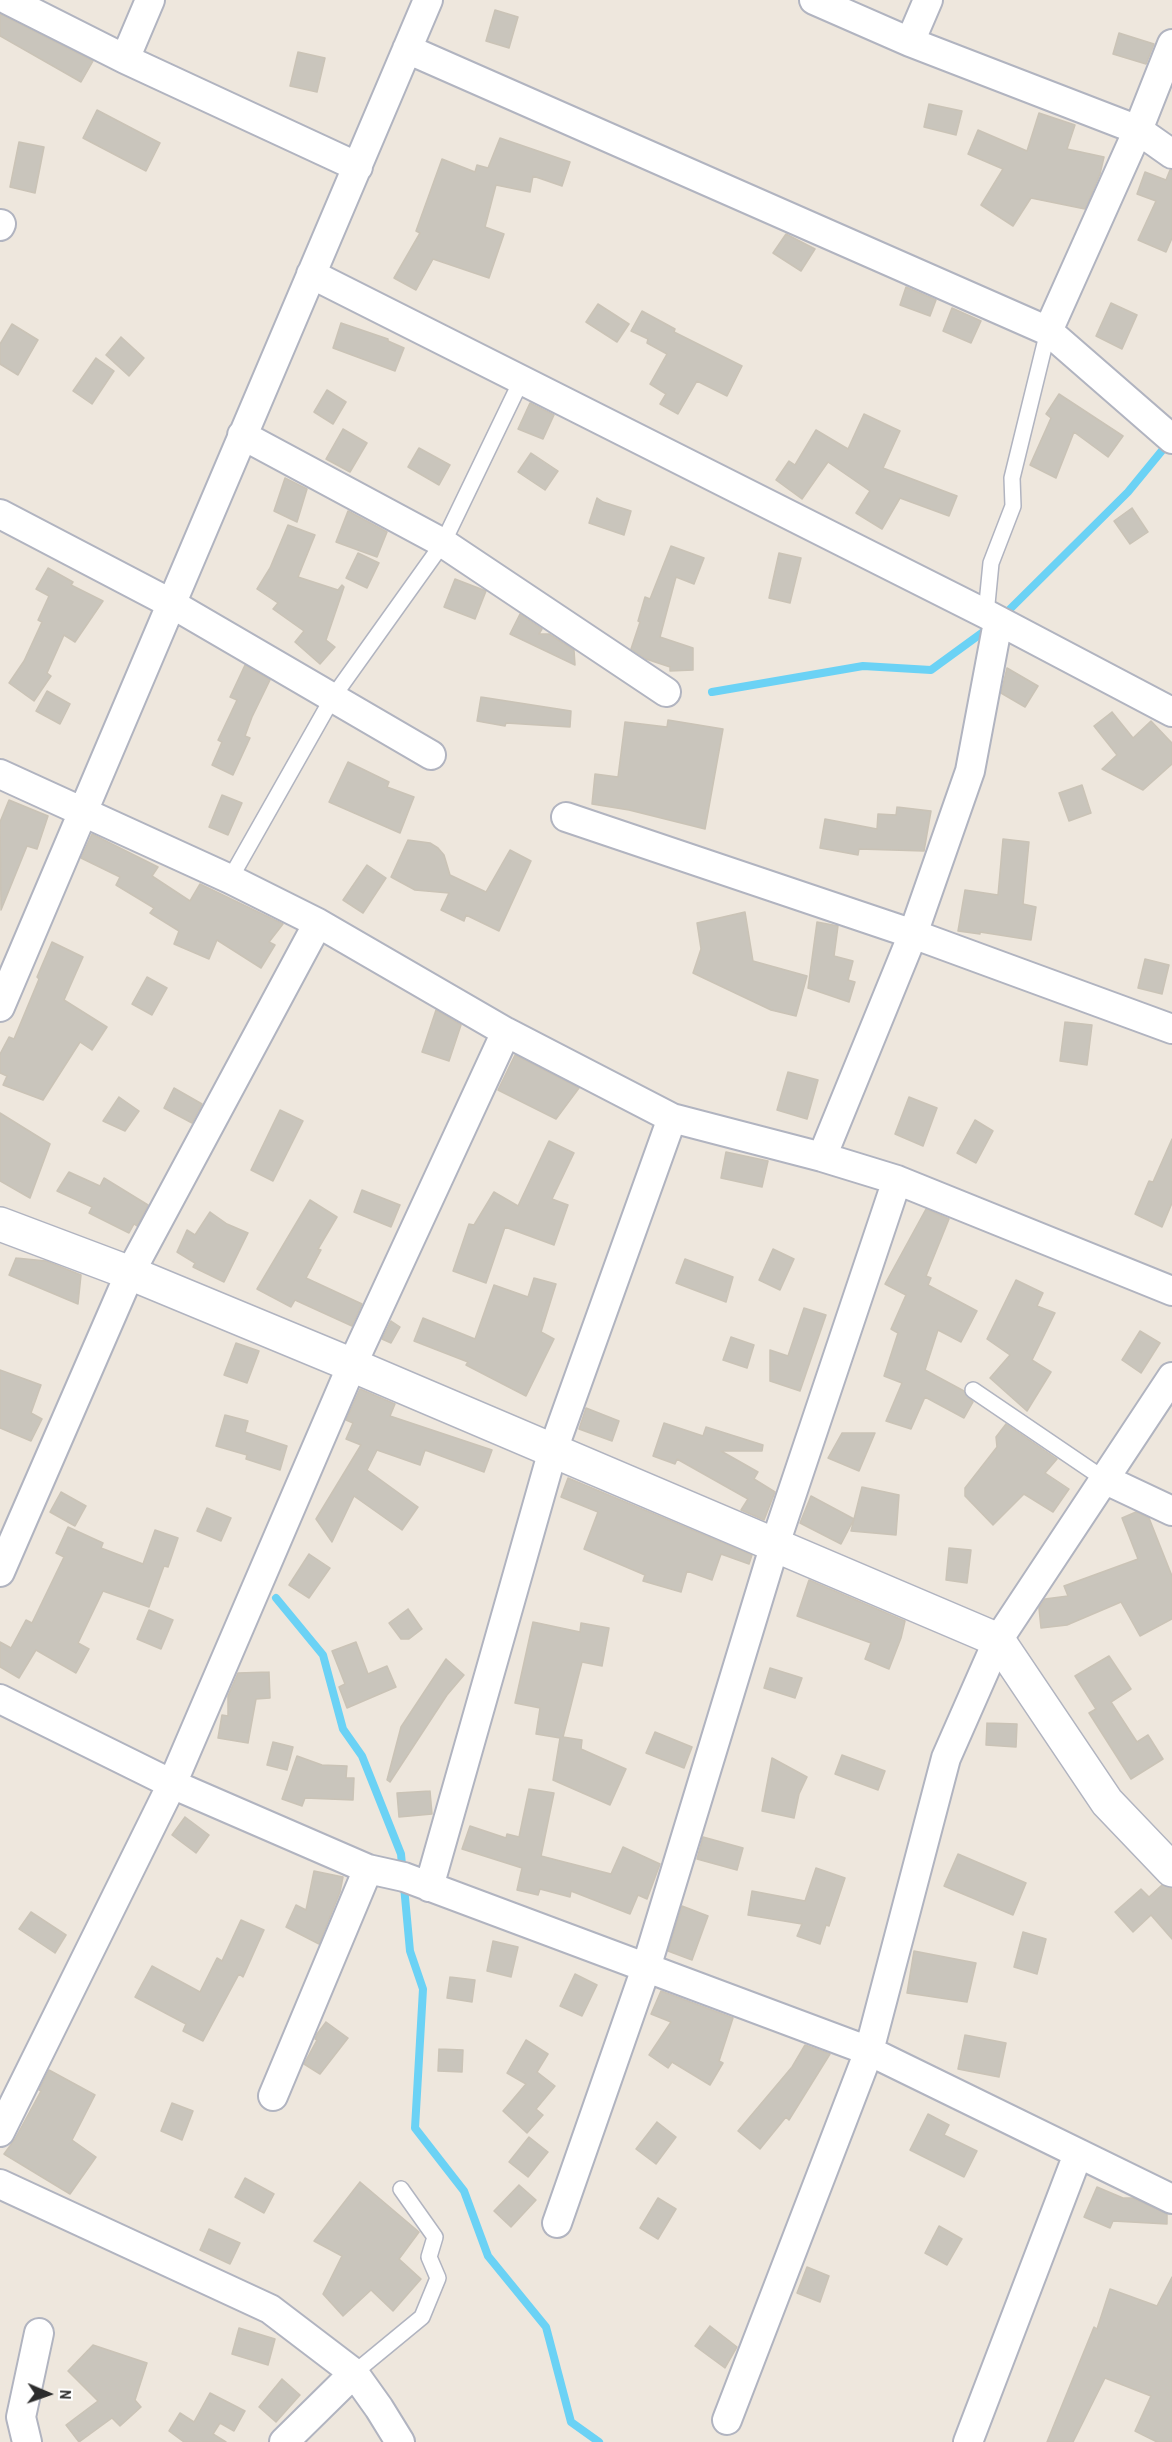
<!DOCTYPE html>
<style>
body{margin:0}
#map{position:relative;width:1172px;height:2442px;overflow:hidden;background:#eee7dd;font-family:"Archivo Narrow",sans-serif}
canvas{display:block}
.north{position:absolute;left:18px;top:2364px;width:60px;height:60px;-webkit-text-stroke:4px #fff;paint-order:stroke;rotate:92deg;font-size:16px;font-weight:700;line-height:24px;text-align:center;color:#2c2c2c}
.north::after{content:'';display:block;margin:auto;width:21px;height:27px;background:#2c2c2c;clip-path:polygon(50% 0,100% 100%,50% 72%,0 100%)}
</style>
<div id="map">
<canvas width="1172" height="2442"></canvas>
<div class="north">N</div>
</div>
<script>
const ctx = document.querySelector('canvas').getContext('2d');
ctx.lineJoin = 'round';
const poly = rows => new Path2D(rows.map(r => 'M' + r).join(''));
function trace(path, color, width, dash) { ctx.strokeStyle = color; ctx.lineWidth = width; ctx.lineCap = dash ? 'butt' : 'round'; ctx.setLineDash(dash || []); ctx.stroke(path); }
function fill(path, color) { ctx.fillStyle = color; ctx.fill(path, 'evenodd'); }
const stream = poly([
 [1002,617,1128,492,1169,442],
 [712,692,863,666,931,670,990,627],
 [276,1598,323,1655,343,1729,362,1756,401,1854,410,1951,423,1989,415,2128,464,2191,488,2256,546,2327,571,2422,599,2442]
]);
const building = poly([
 [495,10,518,17,509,48,486,41,495,10],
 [0,14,93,61,81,82,0,36,0,14],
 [1119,33,1154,44,1146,64,1113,54,1119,33],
 [298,52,325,58,317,92,290,86,298,52],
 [929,104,962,111,956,135,924,127,929,104],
 [97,110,160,143,146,171,83,138,97,110],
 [1039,113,1075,125,1067,149,1104,157,1100,174,1085,209,1031,198,1013,226,981,205,1003,169,968,154,978,130,1027,151,1039,113],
 [500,138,570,162,562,186,533,176,530,192,496,185,485,227,504,234,489,278,433,259,416,290,394,278,420,233,416,231,442,159,475,172,477,165,488,168,500,138],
 [19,142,44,147,35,193,10,187,19,142],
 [1170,170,1172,170,1172,238,1166,252,1138,240,1156,201,1137,194,1145,172,1166,180,1170,170],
 [786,234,815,249,801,271,773,253,786,234],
 [906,287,936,300,930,316,900,305,906,287],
 [1111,303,1137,315,1122,349,1096,336,1111,303],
 [598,304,629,324,617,342,586,322,598,304],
 [952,308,981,321,971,343,943,331,952,308],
 [642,311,675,329,674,332,742,366,727,396,697,381,678,414,660,404,666,394,650,384,667,354,647,343,648,339,631,331,642,311],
 [341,323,388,339,388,341,404,348,395,371,333,348,341,323],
 [12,324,38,340,18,375,0,364,0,344,12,324],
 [121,337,144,358,129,376,106,355,121,337],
 [96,358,114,371,92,404,73,391,96,358],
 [327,390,346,402,333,424,314,412,327,390],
 [1059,394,1123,436,1108,457,1074,432,1056,478,1030,465,1051,418,1046,414,1059,394],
 [530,403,554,415,543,439,518,429,530,403],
 [864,414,900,431,883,468,957,496,949,516,900,498,882,529,856,513,870,491,828,462,802,499,776,480,789,461,795,465,816,430,848,449,864,414],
 [343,429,367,443,350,472,326,459,343,429],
 [419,448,450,465,439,485,408,467,419,448],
 [531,453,558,471,545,490,518,472,531,453],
 [285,478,307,489,297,522,274,511,285,478],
 [597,498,603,502,631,511,624,535,589,523,597,498],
 [1132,508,1148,532,1130,544,1114,521,1132,508],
 [348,511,387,532,377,557,336,542,348,511],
 [288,525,315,535,298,577,338,590,342,585,344,587,326,640,335,647,320,664,295,642,304,631,273,609,278,603,257,589,270,568,288,525],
 [671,546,704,558,694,584,676,577,660,637,693,648,693,670,670,671,670,667,646,659,631,649,640,622,638,621,645,597,650,599,671,546],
 [358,553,379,563,367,588,346,578,358,553],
 [779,553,801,558,790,603,769,598,779,553],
 [48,568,73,582,71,585,103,601,75,642,64,635,47,673,51,676,34,701,9,683,24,661,42,622,38,620,49,596,36,589,48,568],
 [455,579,486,591,475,619,444,607,455,579],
 [520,614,542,629,539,634,549,634,574,650,575,665,510,634,520,614],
 [245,665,270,680,252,717,245,736,250,738,233,775,212,765,222,742,218,740,237,700,230,697,245,665],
 [1007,668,1038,686,1025,707,1001,693,1007,668],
 [47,691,70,704,60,724,36,711,47,691],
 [481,697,571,711,570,727,506,723,505,726,477,721,481,697],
 [1112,712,1133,738,1151,721,1172,743,1172,764,1143,790,1102,769,1117,755,1094,726,1112,712],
 [668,720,723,729,705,829,629,810,592,804,595,774,618,777,625,722,667,727,668,720],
 [348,762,389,782,387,787,414,797,400,833,329,802,348,762],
 [1082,785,1091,813,1069,821,1059,793,1082,785],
 [222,795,242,803,228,835,209,827,222,795],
 [9,800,48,816,37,849,27,846,1,910,0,822,9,800],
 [897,807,931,811,924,851,859,849,858,855,820,848,825,819,877,829,878,814,896,815,897,807],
 [92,834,158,867,152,876,190,901,200,884,283,924,269,942,275,945,261,968,217,940,209,959,174,944,179,931,150,913,154,908,116,885,120,877,81,858,92,834],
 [1003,839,1029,842,1023,904,1036,907,1031,940,980,932,980,934,958,931,965,890,998,895,1003,839],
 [408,840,430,843,438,848,444,855,450,875,486,892,510,850,531,861,499,931,466,915,464,921,441,910,449,893,415,890,391,877,408,840],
 [367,865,386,878,363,913,343,900,367,865],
 [745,912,753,961,807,976,796,1016,771,1010,693,973,701,949,697,923,745,912],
 [817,922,838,926,834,956,853,961,848,980,855,982,849,1002,808,988,817,922],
 [52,942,83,957,64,1000,107,1027,92,1050,80,1042,43,1100,3,1085,7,1076,0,1073,0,1054,9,1037,14,1039,39,979,37,977,52,942],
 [1145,959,1169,965,1162,994,1138,988,1145,959],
 [147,977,167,988,152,1015,132,1004,147,977],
 [436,1010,461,1025,449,1061,422,1052,436,1010],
 [1065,1022,1092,1025,1087,1065,1060,1061,1065,1022],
 [515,1055,579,1088,556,1119,498,1090,515,1055],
 [788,1072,818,1080,807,1119,777,1110,788,1072],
 [174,1088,202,1104,192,1123,164,1108,174,1088],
 [119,1097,139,1111,125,1131,103,1121,119,1097],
 [909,1097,937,1108,923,1146,895,1134,909,1097],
 [280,1110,303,1121,273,1181,251,1170,280,1110],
 [0,1113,50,1144,30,1198,0,1181,0,1113],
 [975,1120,993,1131,976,1163,957,1153,975,1120],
 [1172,1139,1172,1203,1162,1227,1135,1214,1149,1181,1153,1182,1172,1139],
 [549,1141,574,1153,552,1199,568,1205,554,1245,505,1227,486,1283,453,1271,469,1224,474,1225,494,1192,518,1206,549,1141],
 [726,1152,768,1161,762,1187,721,1178,726,1152],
 [69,1172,100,1186,104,1178,148,1205,137,1226,134,1224,129,1233,89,1213,92,1207,57,1191,69,1172],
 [362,1190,400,1205,391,1227,354,1212,362,1190],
 [310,1200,337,1217,318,1249,321,1250,306,1278,362,1304,352,1326,295,1300,291,1307,257,1289,310,1200],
 [926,1209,949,1219,926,1276,931,1278,928,1285,977,1311,961,1342,938,1330,925,1370,964,1391,973,1402,964,1418,925,1397,911,1429,886,1421,902,1383,884,1376,898,1333,891,1329,906,1295,885,1284,926,1209],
 [210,1212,227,1224,248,1233,224,1282,193,1267,195,1263,177,1252,187,1230,195,1235,210,1212],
 [773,1249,794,1259,780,1290,759,1280,773,1249],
 [16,1258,46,1261,81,1275,78,1304,9,1275,16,1258],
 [685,1259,733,1277,726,1302,676,1283,685,1259],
 [534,1278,556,1284,541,1332,554,1339,526,1396,466,1365,468,1362,414,1341,423,1318,475,1339,494,1285,528,1297,534,1278],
 [1016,1280,1043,1293,1037,1306,1055,1313,1032,1360,1051,1372,1027,1411,990,1378,1010,1355,987,1339,1016,1280],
 [804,1308,826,1315,800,1391,770,1381,770,1350,788,1356,804,1308],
 [391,1321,400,1327,391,1343,382,1339,391,1321],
 [1140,1331,1160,1343,1141,1373,1122,1360,1140,1331],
 [731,1337,754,1345,747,1368,723,1360,731,1337],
 [236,1343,259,1351,247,1383,224,1375,236,1343],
 [0,1370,41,1385,31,1413,42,1419,31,1441,0,1428,0,1370],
 [360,1389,395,1404,390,1416,492,1450,484,1472,425,1450,420,1465,377,1450,367,1470,418,1507,402,1530,354,1496,332,1542,316,1519,361,1445,346,1439,353,1423,346,1420,360,1389],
 [586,1408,619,1421,612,1441,579,1429,586,1408],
 [225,1415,248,1421,245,1432,287,1446,280,1470,246,1459,247,1455,216,1446,225,1415],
 [664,1423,703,1436,706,1427,763,1445,762,1451,721,1451,758,1472,754,1479,775,1492,764,1520,741,1510,748,1499,677,1459,675,1464,653,1456,664,1423],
 [1006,1424,1057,1459,1045,1473,1069,1489,1053,1512,1024,1494,993,1525,965,1496,965,1488,997,1447,996,1437,1006,1424],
 [842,1433,875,1433,859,1471,828,1458,842,1433],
 [568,1478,752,1555,749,1564,721,1554,712,1580,687,1571,681,1592,643,1581,645,1575,584,1549,598,1512,561,1497,568,1478],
 [862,1487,899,1495,896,1535,851,1531,862,1487],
 [61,1492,86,1506,75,1526,50,1512,61,1492],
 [811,1496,854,1519,841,1544,800,1523,811,1496],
 [207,1508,231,1518,221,1541,197,1531,207,1508],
 [1136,1512,1149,1518,1172,1576,1172,1619,1140,1636,1121,1602,1067,1625,1041,1628,1039,1608,1045,1599,1068,1596,1064,1586,1138,1559,1122,1518,1136,1512],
 [68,1527,103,1543,101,1548,143,1564,155,1530,178,1538,168,1567,164,1566,149,1607,103,1591,78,1643,89,1649,76,1673,36,1650,19,1678,0,1667,0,1642,11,1648,26,1620,32,1623,64,1557,56,1553,68,1527],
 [949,1548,971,1550,967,1583,946,1580,949,1548],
 [309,1554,330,1568,309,1598,289,1585,309,1554],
 [809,1580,905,1621,901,1638,889,1669,865,1659,871,1643,797,1616,809,1580],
 [408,1609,422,1629,409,1639,401,1639,389,1623,408,1609],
 [149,1610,173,1620,161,1649,137,1639,149,1610],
 [533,1622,580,1632,581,1623,609,1628,602,1666,582,1662,563,1737,582,1740,581,1749,626,1769,610,1805,553,1780,560,1738,536,1734,540,1708,515,1703,533,1622],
 [356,1642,368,1674,387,1666,396,1687,347,1708,339,1687,345,1684,332,1651,356,1642],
 [1109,1656,1131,1689,1111,1702,1137,1742,1148,1735,1163,1759,1131,1779,1089,1713,1096,1709,1075,1676,1109,1656],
 [446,1659,464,1675,447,1695,390,1782,387,1780,401,1727,446,1659],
 [770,1668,802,1678,795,1698,764,1688,770,1668],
 [269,1672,270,1698,256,1699,248,1743,218,1738,222,1715,228,1716,228,1696,238,1673,269,1672],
 [987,1723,1017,1724,1016,1747,986,1745,987,1723],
 [655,1732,692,1747,684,1768,646,1753,655,1732],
 [273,1742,293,1747,287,1770,267,1765,273,1742],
 [842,1755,885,1771,878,1790,835,1774,842,1755],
 [297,1756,322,1765,347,1766,346,1778,354,1778,353,1800,305,1798,302,1806,282,1799,297,1756],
 [772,1758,807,1777,799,1794,794,1818,762,1811,772,1758],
 [529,1789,554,1793,541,1856,611,1874,623,1847,660,1864,647,1899,638,1895,630,1914,571,1891,570,1897,540,1889,538,1895,517,1890,522,1868,462,1849,470,1826,506,1838,507,1834,519,1837,529,1789],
 [430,1791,432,1814,399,1817,397,1793,430,1791],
 [185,1817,209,1835,196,1853,172,1835,185,1817],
 [703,1837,743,1848,737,1870,697,1859,703,1837],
 [958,1854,1026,1883,1013,1915,944,1886,958,1854],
 [816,1868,845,1878,829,1926,826,1925,820,1944,797,1936,802,1924,748,1915,752,1891,805,1901,816,1868],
 [314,1871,343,1877,340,1892,319,1944,286,1927,296,1905,306,1910,314,1871],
 [1162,1885,1172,1888,1172,1939,1151,1915,1133,1932,1115,1912,1141,1889,1149,1897,1162,1885],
 [682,1906,708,1916,692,1960,668,1951,682,1906],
 [31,1912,66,1935,55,1953,19,1929,31,1912],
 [241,1920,264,1930,243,1977,239,1974,203,2041,183,2031,186,2024,135,1997,152,1966,200,1992,217,1958,222,1961,241,1920],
 [1023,1932,1046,1939,1037,1974,1014,1967,1023,1932],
 [493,1941,518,1947,511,1977,487,1971,493,1941],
 [914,1951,976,1963,967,2002,907,1993,914,1951],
 [575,1974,597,1985,582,2016,560,2006,575,1974],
 [450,1977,475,1980,472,2002,447,1998,450,1977],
 [661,1991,733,2018,719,2061,723,2063,710,2085,672,2062,668,2068,649,2055,671,2022,651,2014,661,1991],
 [326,2022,348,2038,320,2074,304,2064,317,2040,315,2039,317,2034,326,2022],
 [965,2035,1006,2043,999,2077,958,2069,965,2035],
 [526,2040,548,2054,537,2072,555,2086,536,2109,543,2115,527,2133,503,2111,526,2084,507,2073,526,2040],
 [805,2045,830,2054,789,2120,786,2117,760,2149,738,2131,792,2067,805,2045],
 [439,2049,463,2050,462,2072,438,2071,439,2049],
 [49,2070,95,2095,72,2140,96,2157,70,2194,4,2154,15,2139,41,2091,39,2090,49,2070],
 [172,2103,193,2111,182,2140,161,2131,172,2103],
 [928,2114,949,2125,944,2135,977,2151,964,2177,910,2150,928,2114],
 [657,2122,676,2137,656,2164,636,2149,657,2122],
 [529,2137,548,2152,528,2177,509,2162,529,2137],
 [245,2178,274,2194,264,2213,235,2197,245,2178],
 [360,2182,419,2232,399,2259,421,2279,393,2311,371,2290,343,2316,323,2294,342,2256,314,2241,360,2182],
 [519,2185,536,2200,511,2227,494,2211,519,2185],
 [1097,2187,1123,2198,1133,2198,1167,2214,1167,2224,1113,2221,1110,2228,1084,2217,1097,2187],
 [658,2198,676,2209,658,2239,640,2228,658,2198],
 [939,2226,962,2239,947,2265,925,2253,939,2226],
 [209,2229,240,2243,230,2264,200,2250,209,2229],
 [807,2267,829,2276,820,2302,797,2293,807,2267],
 [1172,2277,1172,2442,1157,2442,1135,2431,1151,2396,1105,2378,1073,2442,1047,2442,1094,2327,1097,2329,1110,2289,1157,2306,1172,2277],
 [710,2326,737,2347,725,2368,695,2346,710,2326],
 [239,2328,275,2339,268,2365,232,2354,239,2328],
 [93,2345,147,2363,135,2400,141,2407,120,2426,112,2418,79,2442,66,2425,98,2401,68,2371,93,2345],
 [282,2379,300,2395,276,2422,259,2407,282,2379],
 [210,2393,245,2411,234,2431,220,2423,213,2434,226,2442,184,2442,169,2431,180,2413,194,2422,210,2393]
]);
const lane = poly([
 [986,614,991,563,1013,506,1012,478,1048,331],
 [230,879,333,697,443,543,522,379],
 [973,1390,1104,1479],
 [354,2373,422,2317,438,2278,429,2257,435,2237,401,2189]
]);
const street = poly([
 [8,0,125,59,358,167],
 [814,0,910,42,1138,130,1172,154],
 [910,42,928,0],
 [407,49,1048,331,1172,439],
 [125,59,150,0],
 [0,226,1,224],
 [311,274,986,614,1172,712],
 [1048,331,1138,130,1172,44],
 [242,435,443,543,666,692],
 [0,514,172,604,431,755],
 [0,774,230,879,318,923,506,1032,672,1118,822,1157,897,1180,1172,1291],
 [566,817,913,934,1172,1029],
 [0,1007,428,0],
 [822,1157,913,934,970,771,998,622],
 [1104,1479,1172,1511],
 [0,1572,130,1273,318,923],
 [0,1699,172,1784,368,1869,404,1877,869,2051,1172,2199],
 [429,1887,553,1450,672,1118],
 [273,2096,368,1869],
 [0,2132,172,1784,352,1365,506,1032],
 [0,2184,270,2309,354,2373,379,2408,400,2442],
 [557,2223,646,1968,775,1544,897,1180],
 [727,2420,869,2051,946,1758,998,1640,1172,1377],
 [27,2442,21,2417,39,2333],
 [284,2442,354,2373],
 [968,2442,1078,2154]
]);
const secondary = poly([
 [0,1224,130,1273,352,1365,998,1640,1107,1802,1172,1870]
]);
trace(stream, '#6bd2f5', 8);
fill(building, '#c9c5bc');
trace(building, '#cac3b6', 1.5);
trace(lane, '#b1b4c0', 18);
trace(street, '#b1b4c0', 32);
trace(secondary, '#b1b4c0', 36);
trace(lane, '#fff', 15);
trace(street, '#fff', 28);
trace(secondary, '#fff', 33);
</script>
